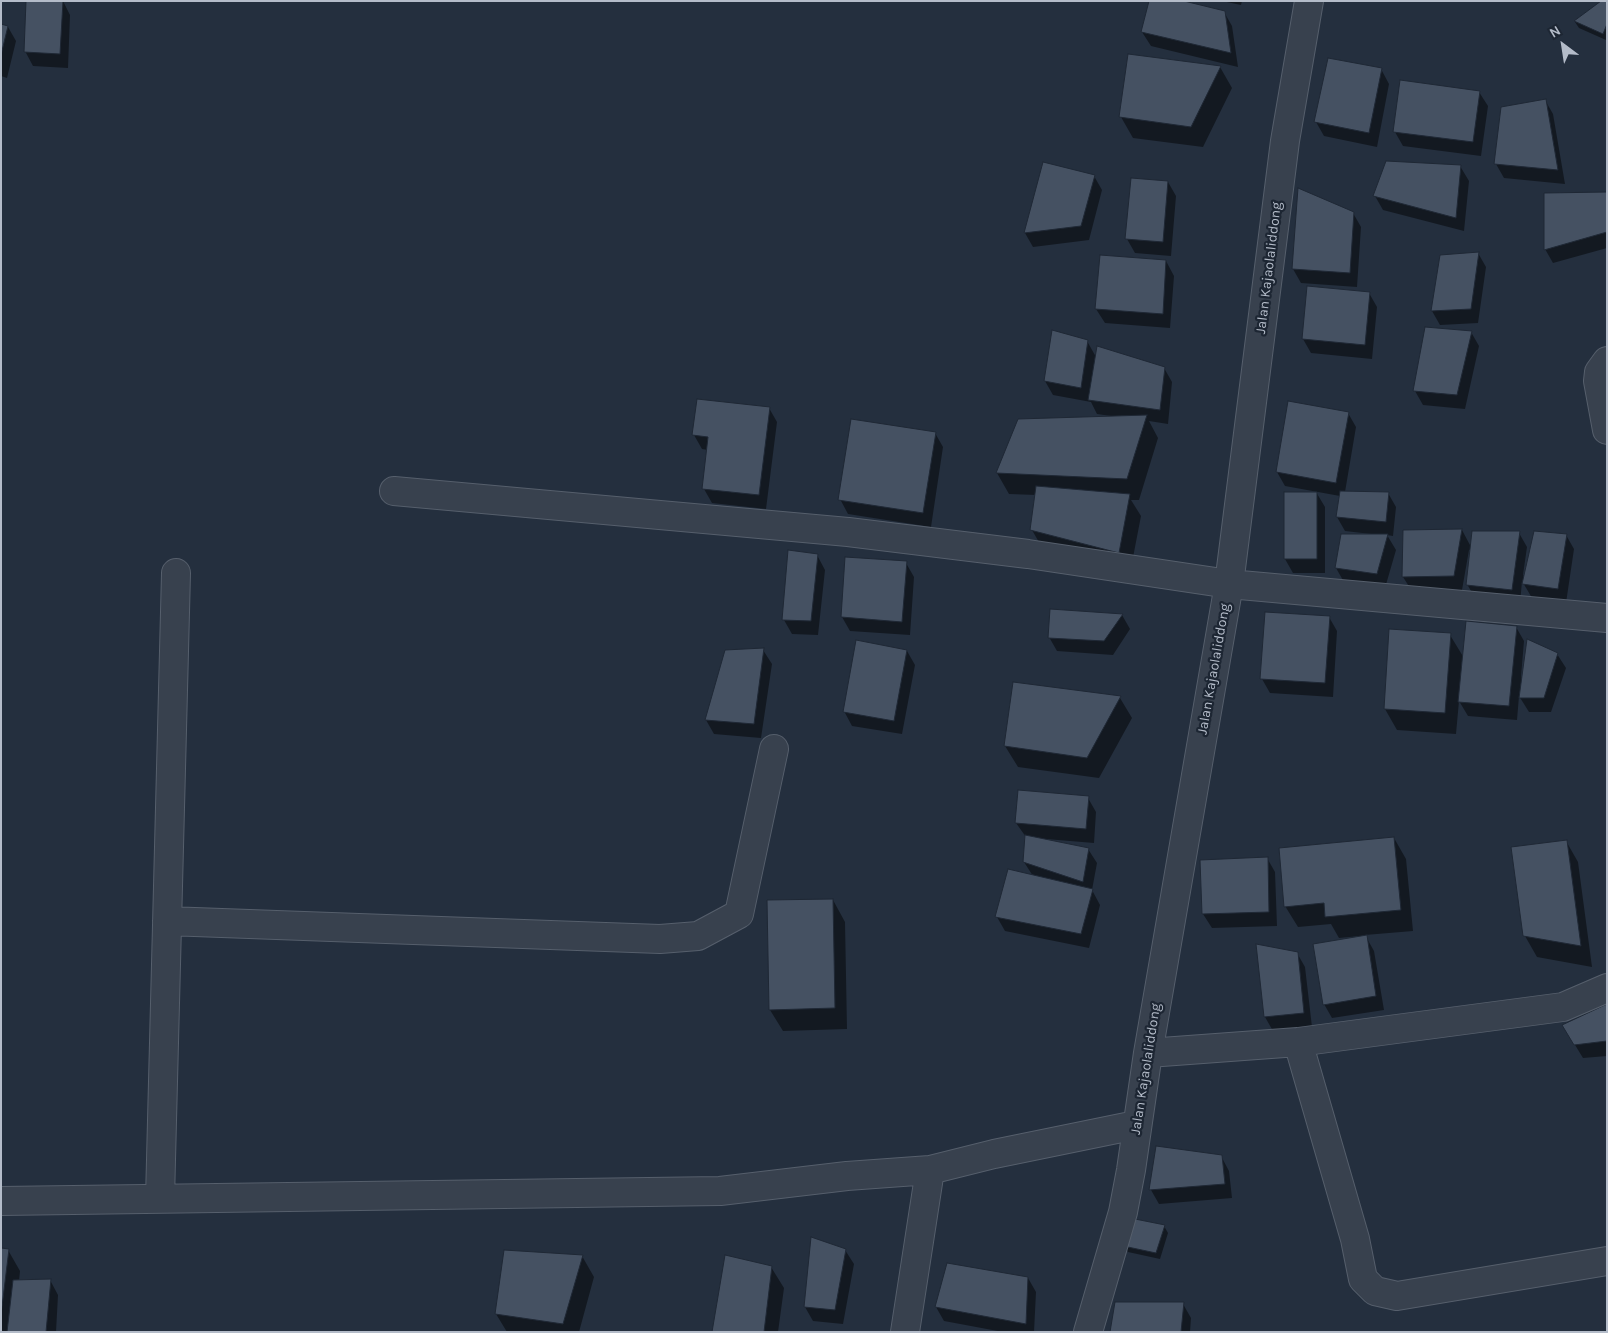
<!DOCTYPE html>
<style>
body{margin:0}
#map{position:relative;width:1608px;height:1333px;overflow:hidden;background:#242f3e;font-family:Karla,sans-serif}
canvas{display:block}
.frame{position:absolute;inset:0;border:2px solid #b4bcc9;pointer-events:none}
.north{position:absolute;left:1538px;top:20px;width:50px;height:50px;-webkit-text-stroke:4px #1d2633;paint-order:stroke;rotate:329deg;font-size:14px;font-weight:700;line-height:20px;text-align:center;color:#b4bcc9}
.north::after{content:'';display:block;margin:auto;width:18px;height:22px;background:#b4bcc9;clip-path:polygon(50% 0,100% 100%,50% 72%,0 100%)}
</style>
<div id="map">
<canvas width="1608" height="1333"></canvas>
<div class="frame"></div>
<div class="north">N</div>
</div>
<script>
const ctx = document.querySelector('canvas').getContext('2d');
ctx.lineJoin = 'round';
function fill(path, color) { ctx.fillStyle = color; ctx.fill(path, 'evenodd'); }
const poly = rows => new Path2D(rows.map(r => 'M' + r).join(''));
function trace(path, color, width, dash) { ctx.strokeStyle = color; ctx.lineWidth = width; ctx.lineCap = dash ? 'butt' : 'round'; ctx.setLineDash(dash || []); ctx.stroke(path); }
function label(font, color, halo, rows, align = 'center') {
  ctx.font = font + ' Karla,sans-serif'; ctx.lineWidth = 4.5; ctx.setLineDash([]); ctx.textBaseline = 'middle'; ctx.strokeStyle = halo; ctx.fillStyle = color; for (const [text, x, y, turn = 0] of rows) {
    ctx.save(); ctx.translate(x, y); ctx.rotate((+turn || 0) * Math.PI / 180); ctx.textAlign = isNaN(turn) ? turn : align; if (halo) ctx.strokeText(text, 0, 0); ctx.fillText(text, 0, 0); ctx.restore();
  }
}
const shadow = poly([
 [63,1,70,15,68,68,33,66,25,51],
 [1222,1,1242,1,1241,5],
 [1607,1,1606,40,1579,28,1575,22],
 [1224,12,1232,26,1238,67,1151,46,1142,32],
 [1,25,8,27,16,41,7,78,1,76],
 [1220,67,1232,88,1203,147,1133,138,1121,117],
 [1381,69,1389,84,1377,147,1324,136,1316,122],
 [1479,92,1488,106,1481,156,1403,146,1395,132],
 [1545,100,1553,114,1565,184,1504,178,1496,164],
 [1044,163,1094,176,1102,190,1089,240,1033,247,1025,233],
 [1460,166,1469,181,1464,231,1383,210,1375,196],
 [1168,182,1176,196,1171,256,1135,253,1127,239],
 [1299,190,1353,213,1361,227,1357,287,1301,283,1293,269],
 [1607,194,1607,248,1553,263,1545,249],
 [1478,253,1486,267,1478,323,1440,325,1432,311,1441,256],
 [1166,261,1174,276,1170,328,1105,323,1096,309],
 [1369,293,1377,307,1372,359,1311,353,1303,339],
 [1471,332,1479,346,1465,409,1423,405,1415,391],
 [1087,341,1096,357,1164,368,1172,382,1168,424,1149,421,1158,438,1139,500,1131,500,1141,516,1130,573,1044,551,1032,530,1036,495,1009,494,997,473,1111,416,1097,414,1091,402,1053,395,1045,381],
 [1289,403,1348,413,1356,427,1345,492,1388,493,1396,507,1393,536,1387,535,1396,550,1385,588,1344,582,1336,568,1371,535,1371,534,1345,531,1337,517,1340,496,1285,486,1277,472],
 [769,408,777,422,766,509,712,503,704,489,708,450,702,449,694,435],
 [935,433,943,447,931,527,848,514,840,499],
 [1316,492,1325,507,1325,573,1293,573,1285,559,1285,493],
 [1462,530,1471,547,1519,533,1527,547,1523,575,1525,576,1566,535,1574,549,1566,603,1532,598,1522,581,1520,604,1475,598,1467,584,1471,550,1469,550,1462,590,1412,591,1403,577],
 [817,555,825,570,818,635,792,634,784,620],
 [846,559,906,563,914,577,910,635,850,631,842,617],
 [1122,615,1130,629,1113,655,1057,651,1049,637],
 [1329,617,1337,631,1333,697,1270,693,1262,679],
 [1516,627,1524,641,1521,677,1557,654,1566,668,1551,712,1529,712,1519,696,1517,720,1468,716,1459,701,1456,734,1397,730,1385,709,1450,635,1464,658],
 [763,650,772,664,761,738,714,734,706,720,726,651],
 [907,651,915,665,902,734,852,726,844,711],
 [1120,698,1132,718,1099,778,1018,767,1005,746],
 [1088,798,1096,812,1094,843,1046,839,1046,841,1088,849,1097,863,1092,890,1100,905,1089,948,1005,931,997,917,1033,876,1024,862,1026,837,1016,823],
 [1394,838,1406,859,1413,931,1365,935,1374,951,1384,1010,1332,1018,1324,1004,1360,936,1339,938,1331,924,1298,927,1285,906],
 [1566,841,1578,862,1592,967,1537,957,1525,936],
 [1267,858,1275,872,1277,926,1212,928,1203,914],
 [833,900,845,922,847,1029,783,1031,770,1010],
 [1297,953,1305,967,1312,1027,1273,1031,1265,1017],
 [1607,1005,1607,1056,1583,1058,1572,1040],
 [1157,1147,1221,1156,1229,1171,1232,1198,1159,1204,1151,1190],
 [1164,1226,1168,1233,1160,1259,1128,1252,1124,1245],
 [1,1249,8,1250,20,1271,19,1281,50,1280,58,1295,56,1332,1,1332],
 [845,1250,854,1264,843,1324,813,1321,805,1307],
 [582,1256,594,1277,579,1332,507,1332,496,1314],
 [771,1267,784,1288,778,1332,713,1332],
 [1028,1278,1036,1292,1034,1332,1003,1332,944,1321,936,1307],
 [1183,1304,1191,1318,1190,1332,1112,1332]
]);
const building = poly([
 [26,1,63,1,60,54,24,52,26,1],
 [1149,1,1184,1,1225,11,1231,53,1141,32,1149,1],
 [1601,1,1607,1,1607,24,1603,34,1574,21,1601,1],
 [1,24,8,26,1,55,1,24],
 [1128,54,1221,66,1191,127,1119,117,1128,54],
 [1328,58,1382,68,1369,133,1314,122,1328,58],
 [1400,80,1480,91,1473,142,1393,132,1400,80],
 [1546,99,1558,170,1494,164,1501,107,1546,99],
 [1386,161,1461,165,1456,218,1373,196,1386,161],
 [1043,162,1095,175,1081,226,1024,233,1043,162],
 [1131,178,1168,181,1163,242,1125,239,1131,178],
 [1298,188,1354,212,1350,273,1292,269,1298,188],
 [1607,192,1607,232,1544,250,1544,193,1607,192],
 [1479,252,1471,309,1431,311,1440,255,1479,252],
 [1100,255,1166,260,1163,314,1095,309,1100,255],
 [1307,286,1370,292,1365,345,1302,339,1307,286],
 [1425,327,1472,331,1457,395,1413,391,1425,327],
 [1052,330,1088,340,1081,388,1044,381,1052,330],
 [1097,346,1165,367,1160,410,1088,400,1097,346],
 [697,399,770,407,759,495,702,489,708,437,692,435,697,399],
 [1288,401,1349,412,1336,483,1276,472,1288,401],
 [1147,415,1127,479,996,473,1018,419,1147,415],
 [851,419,936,432,923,513,838,500,851,419],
 [1036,486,1130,494,1119,553,1030,530,1036,486],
 [1340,491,1389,492,1386,522,1336,517,1340,491],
 [1284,492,1317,492,1317,559,1284,559,1284,492],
 [1462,529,1454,576,1402,577,1403,530,1462,529],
 [1472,531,1520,531,1512,590,1466,585,1472,531],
 [1534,531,1567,534,1558,589,1522,584,1534,531],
 [1341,534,1388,534,1377,574,1335,568,1341,534],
 [788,550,818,554,811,621,782,620,788,550],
 [845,557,907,561,902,622,841,617,845,557],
 [1050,609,1123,614,1104,641,1048,638,1050,609],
 [1265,612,1330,616,1325,683,1260,679,1265,612],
 [1466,621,1517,626,1509,706,1458,702,1466,621],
 [1389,629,1451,633,1445,713,1384,709,1389,629],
 [1527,639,1558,653,1544,698,1519,698,1527,639],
 [856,640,907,650,894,721,843,712,856,640],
 [764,648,754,724,705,720,725,650,764,648],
 [1013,682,1121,696,1087,758,1004,746,1013,682],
 [1018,790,1089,796,1086,829,1015,823,1018,790],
 [1025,835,1089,848,1083,882,1023,862,1025,835],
 [1394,837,1401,910,1325,917,1324,903,1284,907,1279,848,1394,837],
 [1567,840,1581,946,1523,936,1511,847,1567,840],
 [1268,857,1269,912,1202,914,1200,860,1268,857],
 [1008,869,1093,889,1081,934,995,917,1008,869],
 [833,899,835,1008,769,1010,767,900,833,899],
 [1367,935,1376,996,1323,1005,1313,944,1367,935],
 [1256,944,1298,952,1304,1013,1264,1017,1256,944],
 [1607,1004,1607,1041,1574,1045,1562,1025,1607,1004],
 [1156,1146,1222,1155,1225,1184,1149,1190,1156,1146],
 [1130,1218,1165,1225,1156,1253,1123,1246,1130,1218],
 [811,1237,846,1249,835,1310,804,1307,811,1237],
 [1,1248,9,1249,1,1315,1,1248],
 [504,1250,583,1255,563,1324,495,1314,504,1250],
 [725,1255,772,1266,764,1332,712,1332,725,1255],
 [947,1263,1028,1277,1026,1324,935,1307,947,1263],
 [51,1279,46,1332,7,1332,13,1280,51,1279],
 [1115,1302,1184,1302,1181,1332,1110,1332,1115,1302]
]);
const minor = poly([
 [1607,361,1599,372,1598,381,1607,430],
 [394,491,848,532,1028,554,1229,584,1607,618],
 [167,921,660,939,698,936,739,914,774,749],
 [1298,1042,1355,1239,1363,1279,1375,1291,1397,1296,1607,1261],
 [1148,1053,1298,1042,1563,1007,1607,988],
 [160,1199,176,573],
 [1,1201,720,1191,847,1176,930,1170,994,1154,1136,1125],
 [905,1332,930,1170],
 [1088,1332,1123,1212,1131,1170,1148,1053,1229,584,1285,141,1309,1]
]);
const streetNames = [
 ["Jalan Kajaolaliddong",1269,268,-83],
 ["Jalan Kajaolaliddong",1214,669,-80],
 ["Jalan Kajaolaliddong",1146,1069,-81]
];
fill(shadow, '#0007');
fill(building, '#455162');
trace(building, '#1f2835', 1);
trace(minor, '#565f6c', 30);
trace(minor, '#38414e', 28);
label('14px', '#b4bcc9', '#1d2633', streetNames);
</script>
